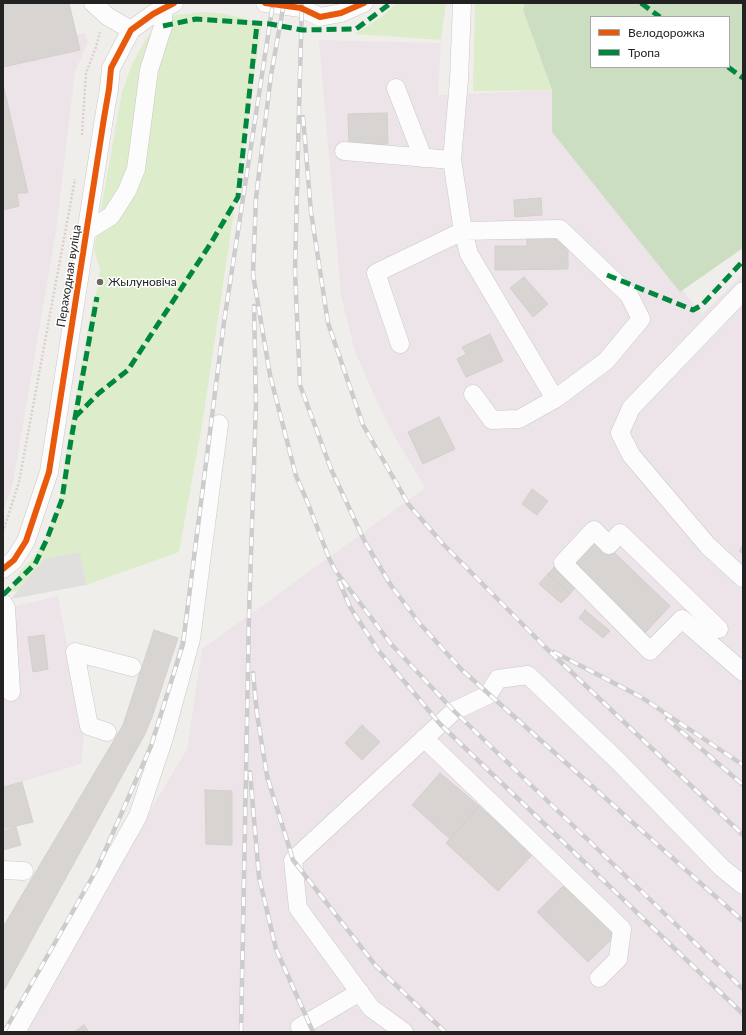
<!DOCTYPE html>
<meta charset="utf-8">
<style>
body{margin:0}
#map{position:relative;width:746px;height:1035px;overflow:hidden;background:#f0eeeb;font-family:Lato,sans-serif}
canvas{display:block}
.frame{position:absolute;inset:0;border:4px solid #222;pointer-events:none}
.legend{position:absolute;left:590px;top:16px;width:140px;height:52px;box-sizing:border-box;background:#fff;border:1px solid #a7a7a7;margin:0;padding:5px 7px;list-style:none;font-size:12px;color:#222}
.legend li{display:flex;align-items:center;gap:8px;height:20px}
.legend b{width:20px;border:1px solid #a7a7a7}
</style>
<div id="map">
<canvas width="746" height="1035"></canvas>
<div class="frame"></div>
<ul class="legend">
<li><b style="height:5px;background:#e8590c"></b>Велодорожка</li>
<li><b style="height:5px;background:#00873e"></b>Тропа</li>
</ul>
</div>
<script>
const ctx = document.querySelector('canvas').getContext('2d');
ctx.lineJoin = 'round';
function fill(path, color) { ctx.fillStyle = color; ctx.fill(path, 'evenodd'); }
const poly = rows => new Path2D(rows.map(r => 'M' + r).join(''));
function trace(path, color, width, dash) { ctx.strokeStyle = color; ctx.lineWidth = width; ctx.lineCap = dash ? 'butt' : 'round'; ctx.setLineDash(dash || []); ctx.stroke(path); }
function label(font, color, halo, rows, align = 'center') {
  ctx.font = font + ' Lato,sans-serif'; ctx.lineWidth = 3; ctx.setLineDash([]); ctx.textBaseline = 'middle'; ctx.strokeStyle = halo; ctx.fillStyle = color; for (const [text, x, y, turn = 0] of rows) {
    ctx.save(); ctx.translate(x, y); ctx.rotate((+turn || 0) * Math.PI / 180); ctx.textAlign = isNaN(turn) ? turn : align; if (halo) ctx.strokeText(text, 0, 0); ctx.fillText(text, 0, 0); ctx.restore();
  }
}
const industrial = poly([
 [3,3,69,3,77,35,85,33,88,42,75,72,56,231,13,483,3,512],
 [319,40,441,43,438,95,552,90,552,132,702,314,743,274,743,1032,22,1032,38,1000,187,749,202,649,425,488,396,439,378,404,355,352,341,296],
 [58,596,84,736,81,764,3,787,3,609]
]);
const grass = poly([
 [396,3,446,3,441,40,355,34,383,16],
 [475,3,525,3,523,10,552,90,473,91],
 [205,12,225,14,262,23,203,419,179,552,86,585,80,552,44,559,18,591,12,592,13,584,20,571,33,558,46,538,60,499,64,463,93,299,96,295,100,270,94,249,122,92,132,64,146,39,159,24,175,15]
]);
const forest = poly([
 [525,3,743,3,743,248,680,292,552,132,552,90,523,10],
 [591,17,729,17,729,67,591,67]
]);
const parking = poly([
 [80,552,86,585,11,599,44,559]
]);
const building = poly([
 [3,3,69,3,80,50,3,67,3,3],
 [3,84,28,193,17,193,19,206,3,210,3,84],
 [387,113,388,144,349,145,348,114,387,113],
 [541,198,542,215,515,217,514,200,541,198],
 [527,237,568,237,568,269,495,270,495,246,527,246,527,237],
 [524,277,548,304,533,317,510,288,524,277],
 [490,334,503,361,466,377,457,359,466,354,462,347,490,334],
 [439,417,455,449,423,464,408,432,439,417],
 [532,489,548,501,537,515,522,504,532,489],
 [597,536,670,606,644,634,572,563,597,536],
 [743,545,743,554,739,551,743,545],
 [556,565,578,584,570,594,548,574,556,565],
 [548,574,570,594,561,603,539,584,548,574],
 [585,610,610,631,603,638,579,618,585,610],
 [154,630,178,638,152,717,145,734,3,992,3,927,123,725,154,630],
 [44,635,48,669,33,672,28,637,44,635],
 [362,725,380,742,362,760,345,743,362,725],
 [440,773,479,806,450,839,412,805,440,773],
 [22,782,33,822,3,829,3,787,22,782],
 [205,790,232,791,232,845,206,844,205,790],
 [479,806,533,854,498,891,446,843,479,806],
 [16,827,21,845,3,850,3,831,16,827],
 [569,880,620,931,588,962,537,912,569,880],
 [84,1025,89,1032,74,1032,84,1025]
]);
const path = poly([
 [82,135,86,73,96,47,100,32],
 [3,532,19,482,75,179]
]);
const minor = poly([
 [93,3,107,16,131,30],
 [265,3,301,8,320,17,341,13,364,3],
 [462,3,459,80,452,160,463,231,469,254,555,399,519,419,492,420,473,394],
 [396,88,423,158],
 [344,151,452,160],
 [87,231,111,216,127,191,136,169,149,70,163,26,163,3],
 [743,291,631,408,620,433,631,455,708,546,743,578],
 [400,344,376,273,463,231,560,229,629,295,641,319,606,361,555,399],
 [3,569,14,560,26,541,49,472,104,118,109,89,111,68,131,30,153,14,174,3],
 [3,603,6,608,11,692],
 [719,629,620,533,609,545,594,530,563,563,650,651,682,619,743,672],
 [107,732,89,726,75,652,132,667],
 [424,738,622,929,618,959,599,978],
 [3,870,24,871],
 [16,1032,138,816,164,738,191,639,219,424],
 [303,1032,300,1027,360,992],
 [404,1032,371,1008,298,908,293,860,454,711,488,695,498,679,528,675,618,761,722,868,743,885]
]);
const rail = poly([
 [284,3,271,75,256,198,253,274,270,375,296,476,307,501,329,558,335,570,391,644,454,711,743,989],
 [300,70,295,271,300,385,331,469,365,542,392,587,421,625,462,670,743,921],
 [300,75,302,3],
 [303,117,311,212,328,323,363,425,409,505,444,545,545,647,743,835],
 [339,581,350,607,378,650,440,724,743,1014],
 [554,652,641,697,743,765],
 [253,673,257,714,267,776,293,860,376,966,445,1032],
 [667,719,743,785],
 [250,772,259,877,276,949,313,1032],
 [4,1032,97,869,151,746,183,644,224,322,273,3],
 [241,1032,249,615,256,404,254,306]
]);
const quiet = poly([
 [641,3,660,17],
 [163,26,196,19,270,24,302,30,356,29,391,3],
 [728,67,743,78],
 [607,275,693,310,702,305,743,261],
 [75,417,99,393,128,370,211,243,238,197,257,24],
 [3,595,35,564,47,539,62,499,71,440,97,297]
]);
const cycleway = poly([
 [265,3,301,8,320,17,341,13,364,3],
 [3,569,14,560,26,541,49,472,104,118,109,89,111,68,131,30,153,14,174,3]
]);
const markers = [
 [100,282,4,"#6a6968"]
];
const streetNames = [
 ["Пераходная вуліца",69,276,-81]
];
const poiNames = [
 ["Жылуновіча",108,282]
];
fill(industrial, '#ede4e9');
fill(grass, '#ddeccb');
fill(forest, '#cbdec1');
fill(parking, '#e0dfde');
fill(building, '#d7d4d2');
trace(building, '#d3d0cc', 1);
trace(minor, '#c9c8c7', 19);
trace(path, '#dccecd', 2.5, [2, 2]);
trace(minor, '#fdfcfc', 18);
trace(rail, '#ccc', 4.5);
trace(rail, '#fff', 3, [9]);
trace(quiet, '#00873e', 5, [10, 5]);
trace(cycleway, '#e8590c', 6);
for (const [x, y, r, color] of markers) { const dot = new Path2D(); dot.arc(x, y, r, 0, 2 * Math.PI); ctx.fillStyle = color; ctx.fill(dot); trace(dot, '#fff', 1.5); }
label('12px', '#222', '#fff', streetNames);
label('12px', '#222', '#fff', poiNames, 'left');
</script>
